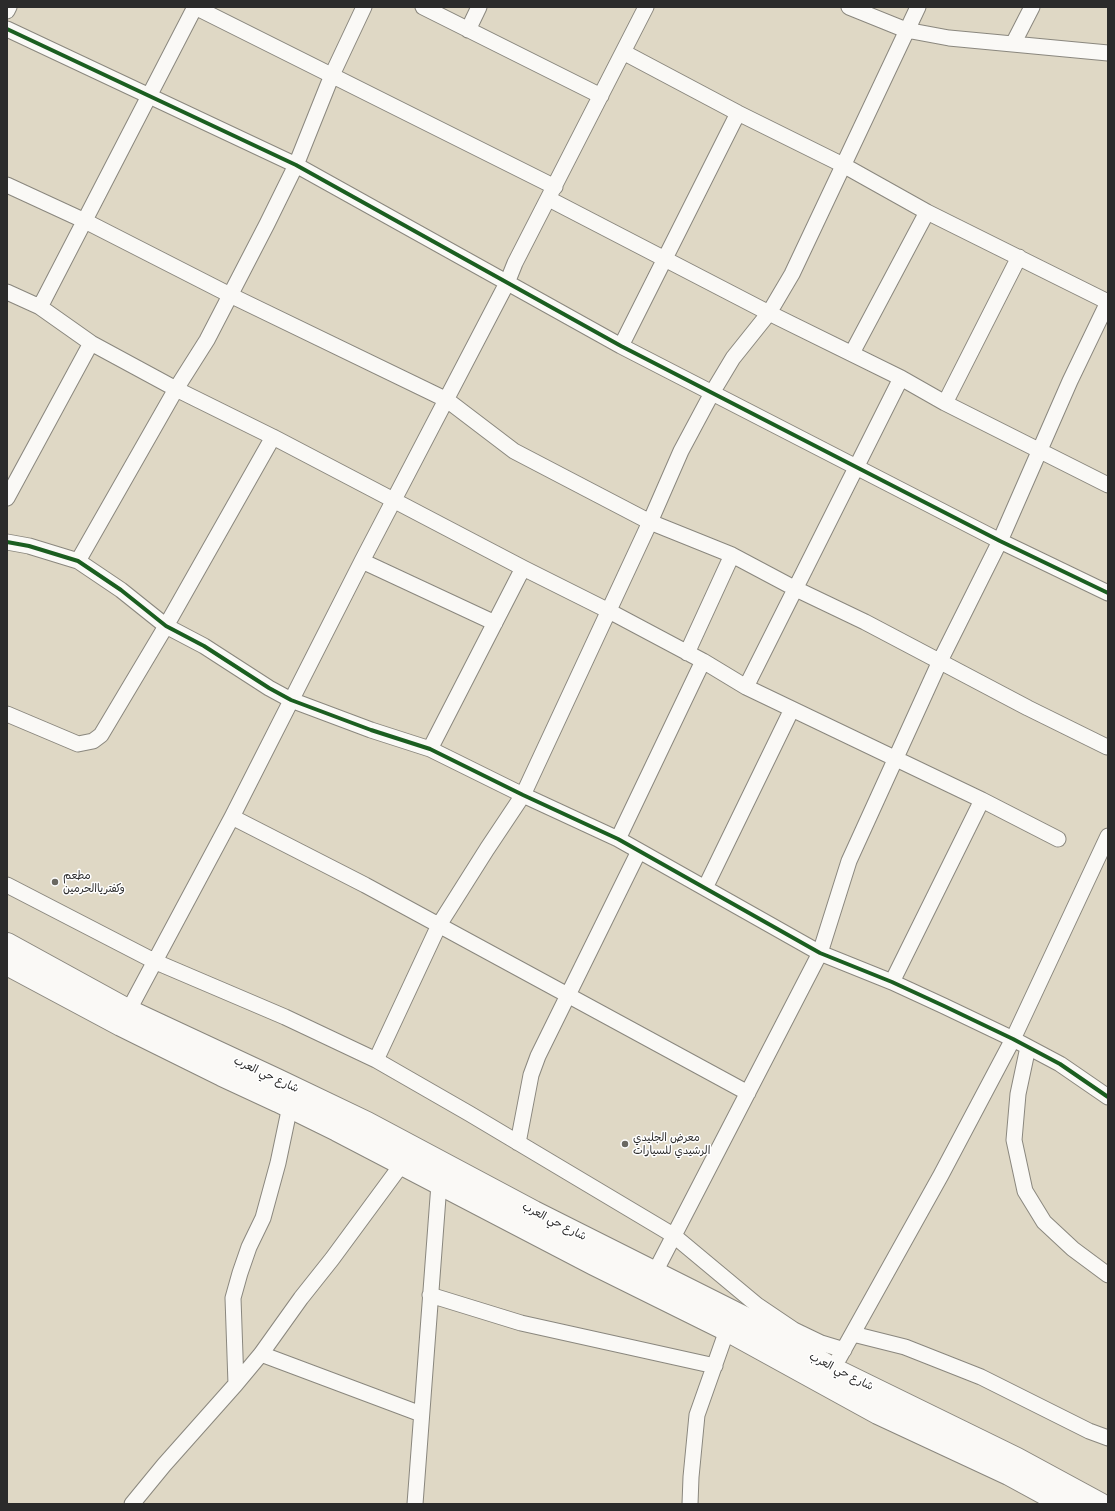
<!DOCTYPE html>
<meta charset="utf-8">
<style>
body{margin:0}
#map{position:relative;width:1115px;height:1511px;overflow:hidden;background:#dfd8c5;font-family:"Balsamiq Sans",sans-serif}
canvas{display:block}
.frame{position:absolute;inset:0;border:8px solid #2b2b2b;pointer-events:none}
</style>
<div id="map">
<canvas width="1115" height="1511"></canvas>
<div class="frame"></div>
</div>
<script>
const ctx = document.querySelector('canvas').getContext('2d');
ctx.lineJoin = 'round';
const poly = rows => new Path2D(rows.map(r => 'M' + r).join(''));
function trace(path, color, width, dash) { ctx.strokeStyle = color; ctx.lineWidth = width; ctx.lineCap = dash ? 'butt' : 'round'; ctx.setLineDash(dash || []); ctx.stroke(path); }
function label(font, color, halo, rows, align = 'center') {
  ctx.font = font + ' "Balsamiq Sans","Playpen Sans Arabic",sans-serif'; ctx.lineWidth = 3; ctx.setLineDash([]); ctx.textBaseline = 'middle'; ctx.strokeStyle = halo; ctx.fillStyle = color; for (const [text, x, y, turn = 0] of rows) {
    ctx.save(); ctx.translate(x, y); ctx.rotate((+turn || 0) * Math.PI / 180); ctx.textAlign = isNaN(turn) ? turn : align; if (halo) ctx.strokeText(text, 0, 0); ctx.fillText(text, 0, 0); ctx.restore();
  }
}
const minor = poly([
 [195,7,555,187],
 [423,7,601,96],
 [849,7,906,30,949,38,1108,53],
 [7,11,9,7],
 [7,29,296,165,621,346,1000,541,1108,593],
 [468,30,479,7],
 [1013,44,1032,7],
 [623,52,738,113,843,165,927,212,1108,302],
 [7,185,85,221,230,295,447,400,514,451,650,522,732,555,796,589,865,622,1028,708,1107,747],
 [549,199,769,313,901,378,945,403,1108,485],
 [7,292,40,307,91,343,176,389,273,437,523,568,609,611,703,661,746,687,982,800,1058,839],
 [40,307,195,7],
 [621,346,738,113],
 [852,353,927,212],
 [945,403,1019,257],
 [7,498,91,343],
 [7,542,29,546,78,561,121,590,166,626,204,646,269,688,291,700,371,730,430,749,523,795,618,839,820,953,892,982,944,1006,1013,1039,1060,1064,1108,1097],
 [78,561,176,389,207,340,267,224,296,165,332,75,364,7],
 [362,561,495,623],
 [687,653,732,555],
 [746,687,901,378],
 [7,714,78,744,93,741,101,735,166,626,273,437],
 [430,749,523,568],
 [232,817,365,885,748,1093],
 [618,839,703,661],
 [7,885,156,962,285,1017,376,1060,470,1114,673,1235,757,1305,794,1330,821,1343,844,1350],
 [705,888,792,709],
 [892,982,982,800],
 [124,1019,232,817,362,561,507,283,515,263,646,7],
 [1028,1047,1018,1094,1014,1140,1025,1191,1044,1222,1073,1249,1108,1275],
 [376,1060,439,925,487,849,523,795,650,522,681,451,712,393,733,358,769,313,792,274,918,7],
 [518,1143,531,1075,538,1056,639,851],
 [654,1274,820,953,849,861,940,661,1000,541,1070,381,1108,302],
 [430,1295,521,1323,715,1366],
 [853,1334,905,1347,981,1377,1089,1431,1108,1438],
 [261,1354,421,1414],
 [839,1358,941,1175,1013,1039,1108,836],
 [236,1384,233,1298,240,1273,249,1247,263,1218,278,1163,290,1106],
 [132,1504,164,1465,236,1384,261,1354,301,1298,332,1259,402,1164],
 [415,1504,439,1184],
 [690,1504,691,1477,697,1415,727,1330]
]);
const primary = poly([
 [7,944,129,1011,277,1080,367,1123,534,1212,749,1320,833,1369,1017,1459,1100,1504],
 [7,964,121,1025,222,1075,278,1101,337,1130,594,1264,727,1330,878,1413,1009,1474,1064,1504]
]);
const cycleway = poly([
 [7,29,296,165,621,346,1000,541,1108,593],
 [7,542,29,546,78,561,121,590,166,626,204,646,269,688,291,700,371,730,430,749,523,795,618,839,820,953,892,982,944,1006,1013,1039,1060,1064,1108,1097]
]);
const markers = [
 [55,882,4,"#6a6861"],
 [625,1144,4,"#6a6861"]
];
const poiNames = [
 ["مطعم",63,876],
 ["وكفترياالحرمين",63,889],
 ["معرض الجليدي",633,1138],
 ["الرشيدي للسيارات",633,1151]
];
const streetNames = [
 ["شارع حي العرب",266,1075,25],
 ["شارع حي العرب",554,1222,27],
 ["شارع حي العرب",841,1372,27]
];
trace(minor, '#8a877e', 17);
trace(primary, '#8a877e', 24);
trace(minor, '#faf9f6', 15);
trace(primary, '#faf9f6', 22);
trace(cycleway, '#1b5e20', 4);
for (const [x, y, r, color] of markers) { const dot = new Path2D(); dot.arc(x, y, r, 0, 2 * Math.PI); ctx.fillStyle = color; ctx.fill(dot); trace(dot, '#fff', 1.5); }
label('11px', '#2b2b2b', '#fff', poiNames, 'left');
label('11px', '#2b2b2b', '#fff', streetNames);
</script>
